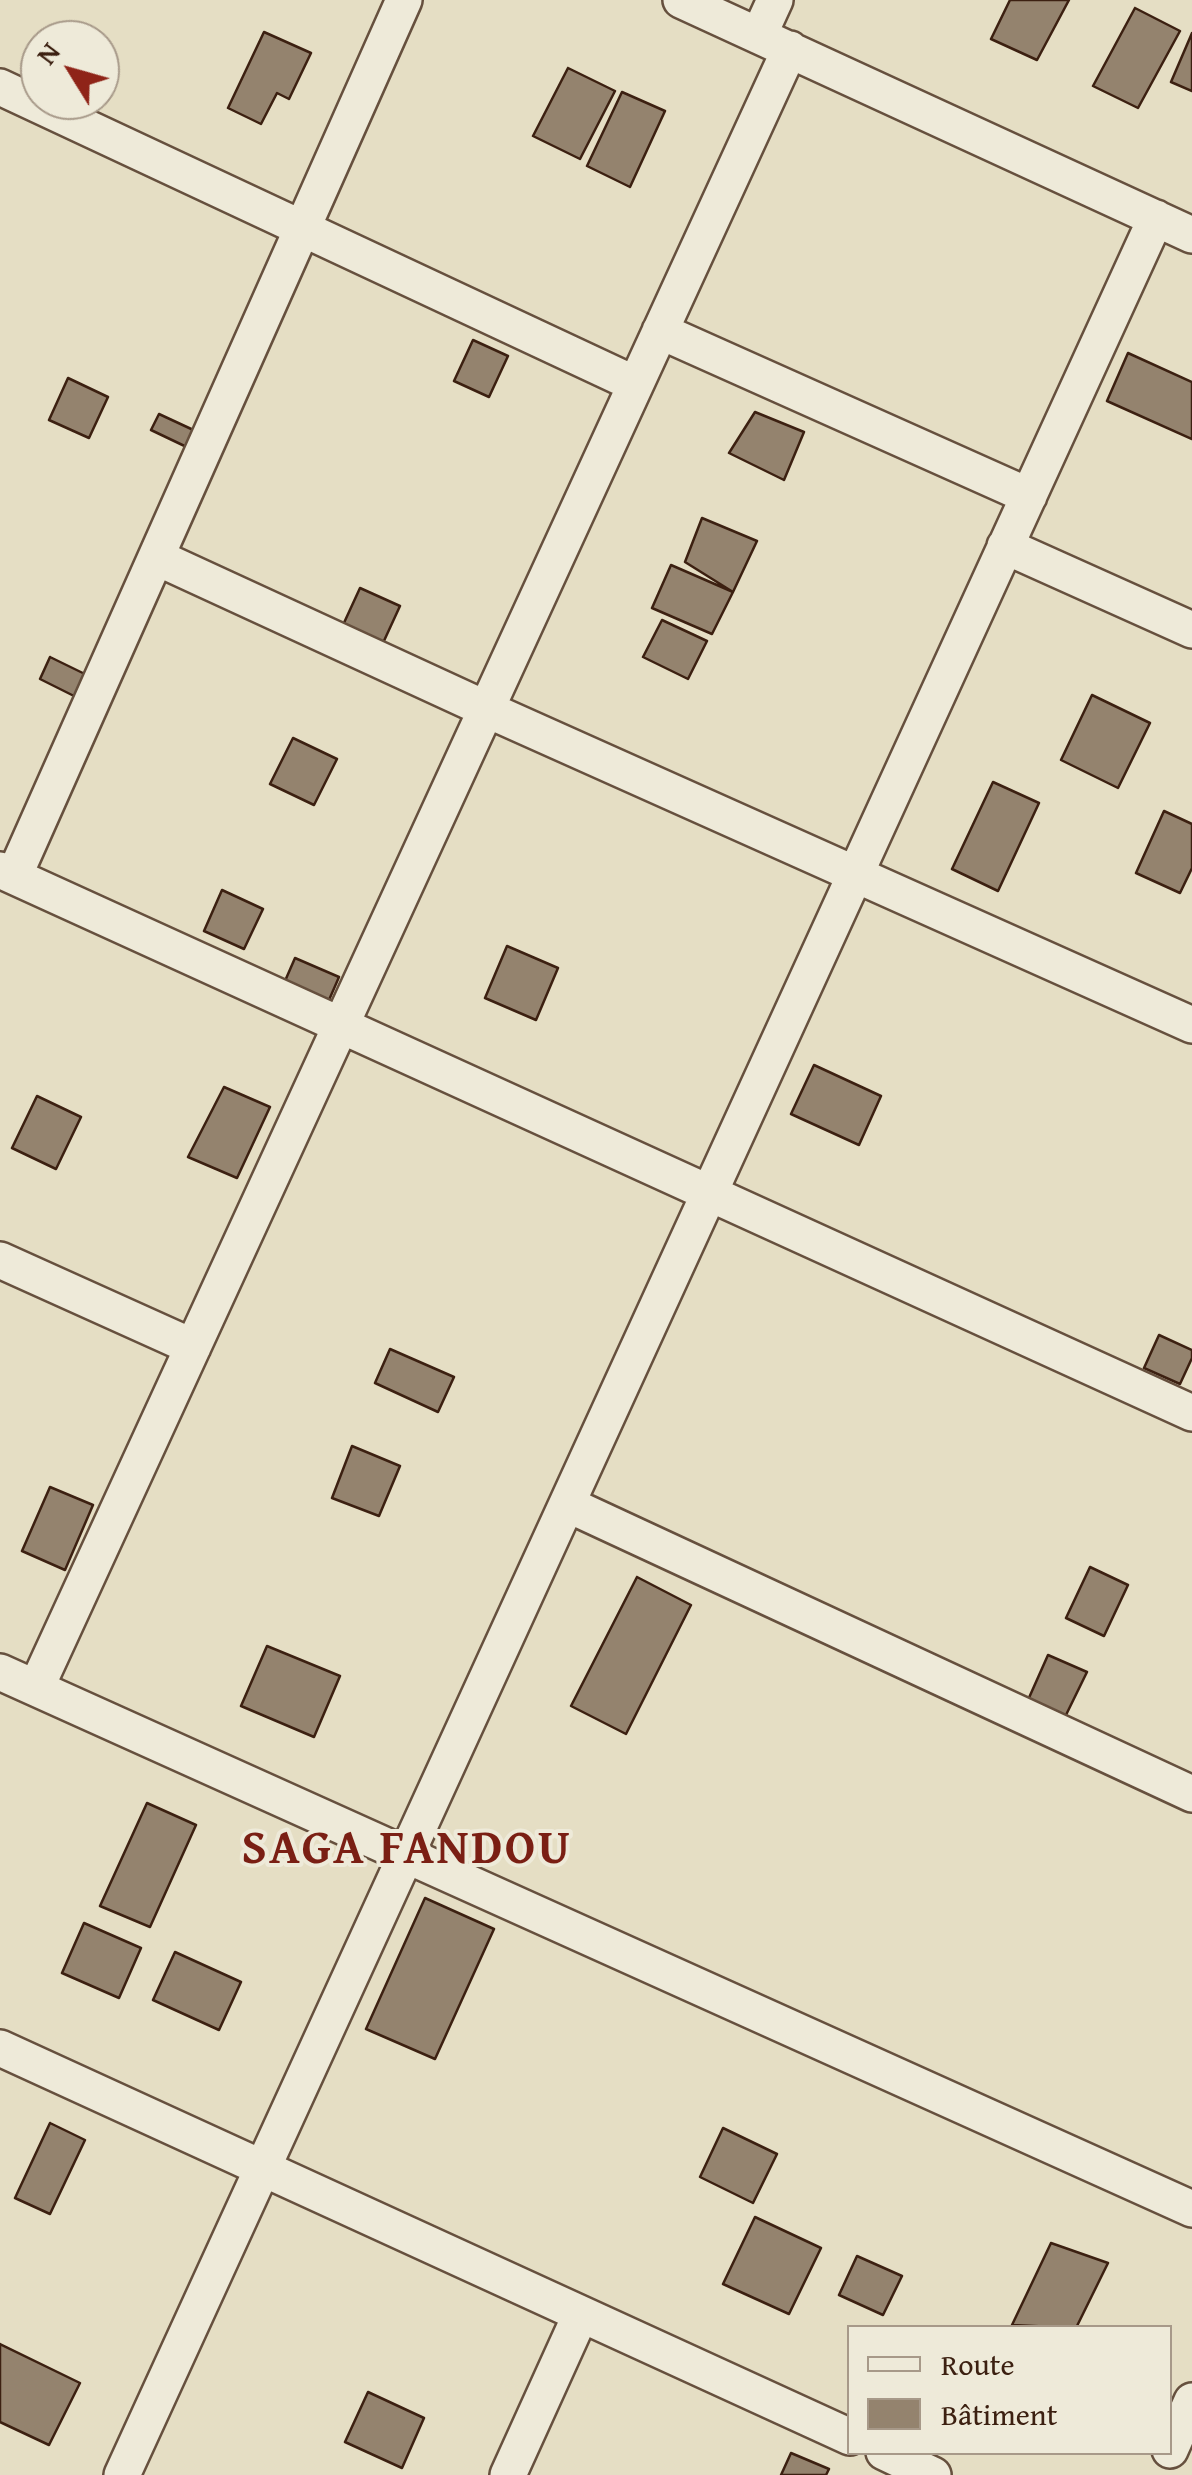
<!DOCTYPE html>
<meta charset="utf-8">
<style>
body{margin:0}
#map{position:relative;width:1192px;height:2475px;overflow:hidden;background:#e5dec4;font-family:"Gentium Book Plus",serif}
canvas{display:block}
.legend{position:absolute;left:847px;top:2325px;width:325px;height:130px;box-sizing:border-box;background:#eeead9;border:2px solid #a79989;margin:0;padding:12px 18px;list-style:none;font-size:30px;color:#3c2011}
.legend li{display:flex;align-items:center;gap:20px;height:50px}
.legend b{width:50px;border:2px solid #a79989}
.north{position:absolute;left:20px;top:20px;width:100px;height:100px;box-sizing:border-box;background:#eeead9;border:2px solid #a79989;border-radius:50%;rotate:307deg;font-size:28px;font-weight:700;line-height:40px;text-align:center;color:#3c2011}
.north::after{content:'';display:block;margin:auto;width:35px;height:45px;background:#8f2418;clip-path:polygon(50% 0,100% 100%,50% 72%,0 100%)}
</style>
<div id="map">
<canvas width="1192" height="2475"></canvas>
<ul class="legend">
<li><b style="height:12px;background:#eeead9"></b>Route</li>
<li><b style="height:28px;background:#94836e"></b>Bâtiment</li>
</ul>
<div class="north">N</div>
</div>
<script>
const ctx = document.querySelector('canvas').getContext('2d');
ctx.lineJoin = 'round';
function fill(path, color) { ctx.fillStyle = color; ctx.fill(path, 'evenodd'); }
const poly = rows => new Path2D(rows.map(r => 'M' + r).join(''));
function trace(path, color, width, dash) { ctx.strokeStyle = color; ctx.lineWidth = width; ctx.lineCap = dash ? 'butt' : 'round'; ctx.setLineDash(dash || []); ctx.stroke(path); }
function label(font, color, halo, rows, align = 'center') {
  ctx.font = font + ' "Gentium Book Plus",serif'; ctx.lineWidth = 8; ctx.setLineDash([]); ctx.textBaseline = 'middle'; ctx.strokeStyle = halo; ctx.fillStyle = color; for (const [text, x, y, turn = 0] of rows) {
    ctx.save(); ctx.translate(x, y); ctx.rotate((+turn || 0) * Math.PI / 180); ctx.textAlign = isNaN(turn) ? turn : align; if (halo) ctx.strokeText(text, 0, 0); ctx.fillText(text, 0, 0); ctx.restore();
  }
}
const building = poly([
 [1010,0,1069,0,1037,60,991,39,1010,0],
 [1135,8,1180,31,1138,108,1093,86,1135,8],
 [264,32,311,53,289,99,277,93,261,124,228,108,264,32],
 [1192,33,1192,91,1171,82,1192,33],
 [568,68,615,91,580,159,533,136,568,68],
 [622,92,665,111,630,187,587,166,622,92],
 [473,340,508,356,489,397,454,381,473,340],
 [1128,353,1192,382,1192,439,1107,401,1128,353],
 [68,378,108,397,89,438,49,420,68,378],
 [755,412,804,432,784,480,729,453,755,412],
 [159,414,202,434,195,451,151,430,159,414],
 [702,518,757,541,733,592,685,562,702,518],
 [671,565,733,592,712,634,652,608,671,565],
 [360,588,400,606,383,643,343,625,360,588],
 [662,620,707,641,688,679,643,657,662,620],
 [50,657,93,678,82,700,40,679,50,657],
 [1092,695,1150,723,1118,788,1061,760,1092,695],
 [293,738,337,759,314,805,270,784,293,738],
 [993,782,1039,803,998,891,952,869,993,782],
 [1164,811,1192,824,1192,868,1180,893,1136,873,1164,811],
 [222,890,263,909,244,949,204,931,222,890],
 [507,946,558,968,536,1020,485,998,507,946],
 [295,958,339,977,329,1000,285,981,295,958],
 [814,1065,881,1096,859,1145,791,1114,814,1065],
 [224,1087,270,1107,237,1178,188,1157,224,1087],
 [37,1096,81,1117,56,1169,12,1148,37,1096],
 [1159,1335,1192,1350,1192,1358,1180,1384,1144,1368,1159,1335],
 [390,1349,454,1377,438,1412,375,1383,390,1349],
 [352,1446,400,1466,379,1516,332,1498,352,1446],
 [50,1487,93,1505,65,1570,22,1551,50,1487],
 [1090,1567,1128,1585,1104,1636,1066,1618,1090,1567],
 [637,1577,691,1605,626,1734,571,1706,637,1577],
 [267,1646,340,1676,314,1737,241,1706,267,1646],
 [1048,1655,1087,1672,1065,1717,1028,1700,1048,1655],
 [147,1803,196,1825,150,1927,100,1906,147,1803],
 [425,1898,494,1929,435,2059,366,2029,425,1898],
 [84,1923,141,1948,119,1998,62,1973,84,1923],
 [175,1952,241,1982,219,2030,153,2000,175,1952],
 [50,2123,85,2140,50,2214,15,2198,50,2123],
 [723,2128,777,2154,753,2203,700,2177,723,2128],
 [755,2217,821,2248,789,2314,723,2284,755,2217],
 [1051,2243,1108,2263,1076,2328,1012,2325,1051,2243],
 [857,2256,902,2276,883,2315,839,2295,857,2256],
 [0,2344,80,2383,49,2445,0,2422,0,2344],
 [368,2392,424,2418,402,2468,345,2442,368,2392],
 [791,2453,829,2469,826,2475,781,2475,791,2453]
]);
const minor = poly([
 [681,0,1192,235],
 [759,35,775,0],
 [0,87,635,384],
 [660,331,1029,496],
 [1005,546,1192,630],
 [156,557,486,709,1192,1025],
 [0,870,1192,1413],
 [14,876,404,0],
 [0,1260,193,1347],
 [567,1504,1192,1794],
 [0,1672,1192,2209],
 [36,1688,790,49],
 [0,2048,850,2437],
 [1170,2450,1192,2401],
 [884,2452,933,2475],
 [122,2475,1156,218],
 [508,2475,581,2314]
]);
const districtNames = [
 ["SAGA FANDOU",407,1851]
];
fill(building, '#94836e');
trace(building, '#3c2011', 2.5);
trace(minor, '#66503e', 40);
trace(minor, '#eeead9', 35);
ctx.letterSpacing = '2.5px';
label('bold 48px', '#7a1f14', '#eeead9', districtNames);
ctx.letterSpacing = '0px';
</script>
